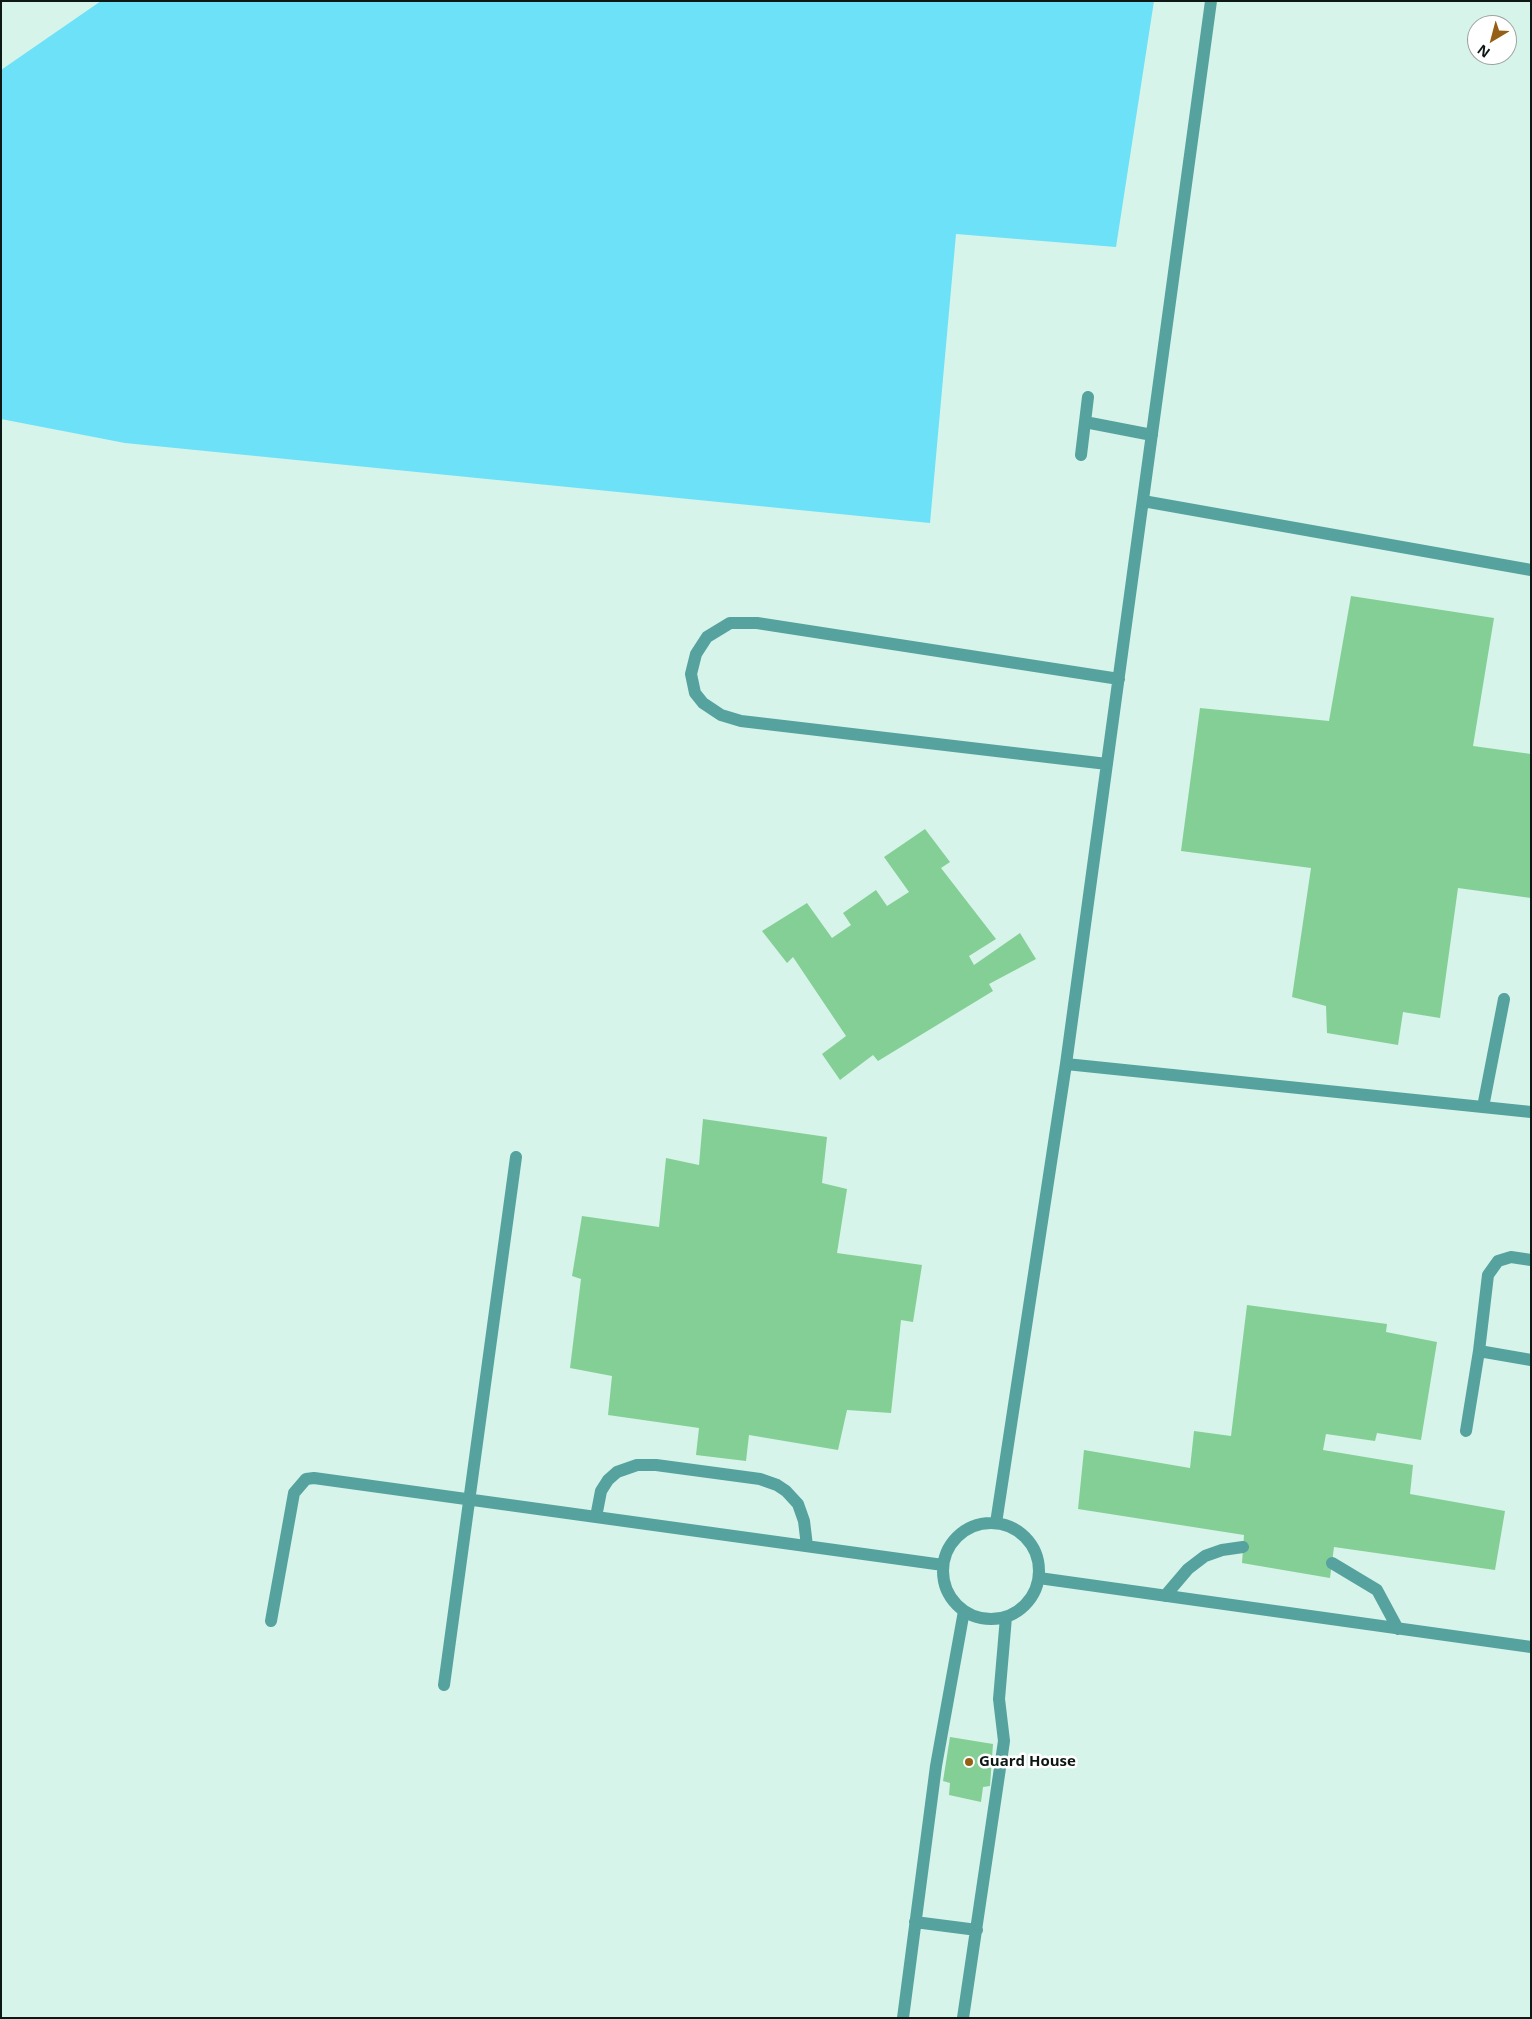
<!DOCTYPE html>
<style>
body{margin:0}
#map{position:relative;width:1532px;height:2019px;overflow:hidden;background:#d6f4e9;font-family:"Open Sans",sans-serif}
canvas{display:block}
.frame{position:absolute;inset:0;border:2px solid #0d1814;pointer-events:none}
.north{position:absolute;left:1467px;top:15px;width:50px;height:50px;box-sizing:border-box;background:#fff;border:1px solid #9ea3a1;border-radius:50%;rotate:217deg;font-size:14px;font-weight:700;line-height:20px;text-align:center;color:#0d1814}
.north::after{content:'';display:block;margin:auto;width:18px;height:22px;background:#955f16;clip-path:polygon(50% 0,100% 100%,50% 72%,0 100%)}
</style>
<div id="map">
<canvas width="1532" height="2019"></canvas>
<div class="frame"></div>
<div class="north">N</div>
</div>
<script>
const ctx = document.querySelector('canvas').getContext('2d');
ctx.lineJoin = 'round';
function fill(path, color) { ctx.fillStyle = color; ctx.fill(path, 'evenodd'); }
const poly = rows => new Path2D(rows.map(r => 'M' + r).join(''));
function trace(path, color, width, dash) { ctx.strokeStyle = color; ctx.lineWidth = width; ctx.lineCap = dash ? 'butt' : 'round'; ctx.setLineDash(dash || []); ctx.stroke(path); }
function label(font, color, halo, rows, align = 'center') {
  ctx.font = font + ' "Open Sans",sans-serif'; ctx.lineWidth = 5; ctx.setLineDash([]); ctx.textBaseline = 'middle'; ctx.strokeStyle = halo; ctx.fillStyle = color; for (const [text, x, y, turn = 0] of rows) {
    ctx.save(); ctx.translate(x, y); ctx.rotate((+turn || 0) * Math.PI / 180); ctx.textAlign = isNaN(turn) ? turn : align; if (halo) ctx.strokeText(text, 0, 0); ctx.fillText(text, 0, 0); ctx.restore();
  }
}
const water = poly([
 [101,1,1154,1,1116,247,956,234,930,523,125,443,1,419,1,70]
]);
const building = poly([
 [1351,596,1494,618,1473,746,1531,754,1531,898,1458,888,1440,1018,1403,1012,1398,1045,1327,1033,1326,1006,1292,997,1311,868,1181,851,1200,708,1329,721],
 [925,829,950,862,941,868,996,939,969,956,974,965,1020,933,1036,959,989,984,993,991,878,1061,873,1055,840,1080,822,1054,846,1036,793,957,787,963,762,931,807,903,832,938,851,925,843,913,876,890,887,906,909,892,884,857],
 [703,1119,827,1137,822,1183,847,1189,837,1253,922,1265,913,1322,901,1320,891,1413,847,1410,838,1450,749,1435,746,1461,696,1455,699,1428,608,1415,612,1376,570,1368,581,1279,572,1276,582,1216,659,1227,666,1158,699,1165],
 [1247,1305,1387,1324,1386,1332,1437,1342,1421,1440,1377,1433,1375,1441,1326,1434,1323,1450,1413,1465,1410,1494,1505,1511,1495,1570,1334,1547,1330,1578,1242,1563,1244,1535,1078,1509,1084,1450,1190,1468,1194,1431,1231,1436],
 [950,1737,993,1744,990,1786,983,1787,981,1802,949,1795,950,1783,943,1781]
]);
const lane = poly([
 [1085,422,1152,435],
 [1081,455,1088,397],
 [1143,501,1531,570],
 [1107,764,741,721,721,715,703,703,695,693,691,674,696,654,707,637,730,623,757,623,1119,679],
 [1066,1064,1531,1112],
 [1483,1107,1504,999],
 [1479,1351,1531,1360],
 [1466,1431,1479,1351,1488,1275,1498,1261,1511,1257,1531,1260],
 [596,1517,601,1491,608,1480,617,1472,637,1465,656,1465,760,1479,777,1485,786,1491,798,1504,804,1521,807,1546],
 '943 1571a48 48 0 1 1 96 0a48 48 0 1 1-96 0Z',
 [996,1523,1066,1064,1211,1],
 [1332,1563,1377,1590,1398,1629],
 [1039,1578,1531,1647],
 [1165,1596,1188,1569,1205,1556,1222,1550,1243,1547],
 [271,1621,294,1493,306,1479,314,1478,943,1565],
 [444,1685,516,1157],
 [915,1922,977,1930],
 [903,2018,936,1766,964,1611],
 [963,2018,1004,1741,999,1699,1006,1617]
]);
const markers = [
 [969,1762,5,"#955f16"]
];
const poiNames = [
 ["Guard House",979,1762]
];
fill(water, '#6ce1f8');
fill(building, '#84cf96');
trace(lane, '#55a29f', 12);
for (const [x, y, r, color] of markers) { const dot = new Path2D(); dot.arc(x, y, r, 0, 2 * Math.PI); ctx.fillStyle = color; ctx.fill(dot); trace(dot, '#fff', 2); }
label('bold 15px', '#0d1814', '#fff', poiNames, 'left');
</script>
